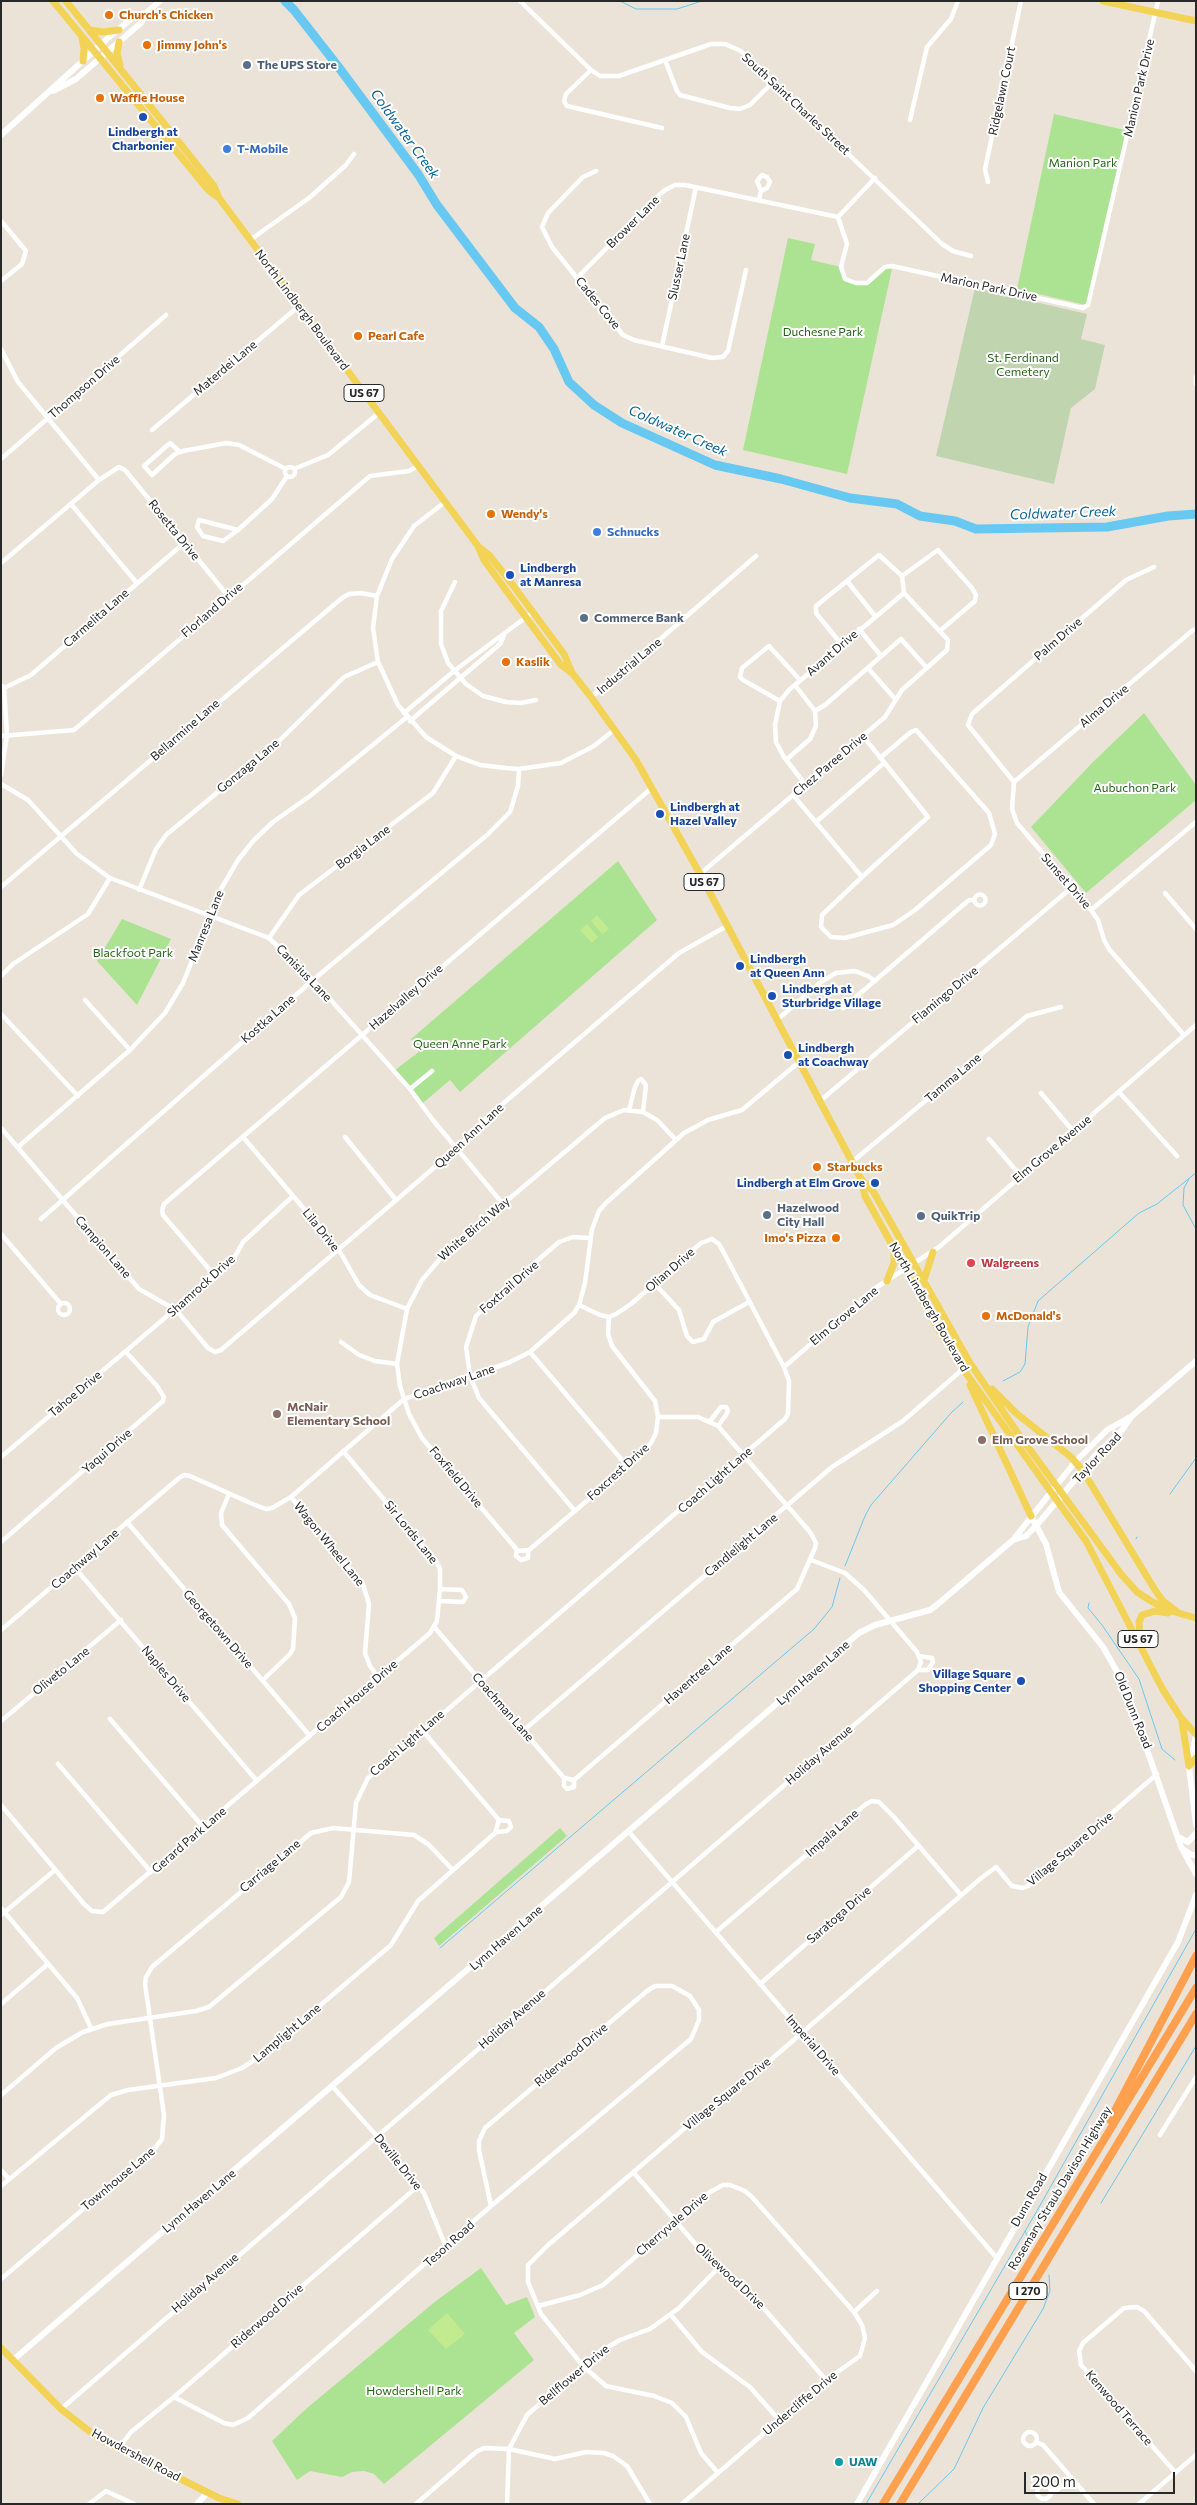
<!DOCTYPE html>
<style>
body{margin:0}
#map{position:relative;width:1197px;height:2505px;overflow:hidden;background:#ebe3d8;font-family:Commissioner,sans-serif}
canvas{display:block}
.frame{position:absolute;inset:0;border:2px solid #282828;pointer-events:none}
.scale{position:absolute;left:1024px;top:2472px;width:151px;height:22px;box-sizing:border-box;border:2px solid #282828;border-top:0;padding-left:6px;font-size:15px;line-height:18px;white-space:nowrap;color:#282828;-webkit-text-stroke:4px #fff;paint-order:stroke}
</style>
<div id="map">
<canvas width="1197" height="2505"></canvas>
<div class="frame"></div>
<div class="scale">200 m</div>
</div>
<script>
const ctx = document.querySelector('canvas').getContext('2d');
ctx.lineJoin = 'round';
function fill(path, color) { ctx.fillStyle = color; ctx.fill(path, 'evenodd'); }
const poly = rows => new Path2D(rows.map(r => 'M' + r).join(''));
function trace(path, color, width, dash) { ctx.strokeStyle = color; ctx.lineWidth = width; ctx.lineCap = dash ? 'butt' : 'round'; ctx.setLineDash(dash || []); ctx.stroke(path); }
function label(font, color, halo, rows, align = 'center') {
  ctx.font = font + ' Commissioner,sans-serif'; ctx.lineWidth = 4; ctx.setLineDash([]); ctx.textBaseline = 'middle'; ctx.strokeStyle = halo; ctx.fillStyle = color; for (const [text, x, y, turn = 0] of rows) {
    ctx.save(); ctx.translate(x, y); ctx.rotate((+turn || 0) * Math.PI / 180); ctx.textAlign = isNaN(turn) ? turn : align; if (halo) ctx.strokeText(text, 0, 0); ctx.fillText(text, 0, 0); ctx.restore();
  }
}
const green = poly([
 [1054,114,1129,131,1090,306,1017,289],
 [788,238,815,244,811,260,841,267,845,279,867,283,885,267,892,269,847,474,743,450],
 [1144,713,1196,785,1196,800,1086,893,1031,827,1093,762],
 [618,861,657,920,460,1092,450,1080,423,1103,395,1070,420,1051,411,1039],
 [122,919,171,939,137,1005,97,961],
 [560,1828,567,1836,439,1946,434,1938],
 [481,2268,506,2305,527,2297,535,2317,514,2333,534,2360,384,2484,374,2474,364,2471,352,2472,342,2477,310,2471,297,2480,272,2441,307,2408,436,2301]
]);
const cemetery = poly([
 [975,288,1087,314,1081,339,1105,345,1095,389,1071,408,1054,484,936,456]
]);
const pitch = poly([
 [597,915,609,929,602,934,591,921],
 [587,924,598,937,592,943,580,930],
 [447,2313,465,2334,446,2349,428,2330]
]);
const stream = poly([
 [620,1,636,9,677,9,702,1],
 [1192,1176,1196,1173],
 [1189,1179,1184,1188,1183,1205,1196,1229],
 [1003,1381,1020,1372,1025,1364,1028,1327,1038,1301,1139,1213,1157,1204,1192,1176],
 [1170,1494,1196,1458],
 [1136,1539,1137,1537],
 [845,1566,865,1516,871,1505,951,1413,963,1402],
 [1089,1603,1088,1608,1102,1625,1139,1679,1162,1749,1175,1760],
 [440,1948,814,1629,832,1607,840,1578],
 [1101,2203,1196,2046],
 [1025,2231,1028,2237],
 [866,2504,1038,2209,1196,1929],
 [918,2504,954,2469,983,2408,1043,2309,1050,2291,1049,2275]
]);
const river = poly([
 [285,1,294,10,337,65,418,174,437,205,515,308,539,327,554,349,569,382,594,405,622,423,715,465,781,479,850,498,897,504,920,516,955,521,976,529,1107,527,1168,516,1196,514]
]);
const street = poly([
 [520,1,591,70,600,76,619,76,711,44,725,44,741,51,942,244,953,251,971,256],
 [665,60,677,91,680,95,730,108,740,109,750,105,773,82],
 [591,70,566,94,564,101,567,106,662,128],
 [910,120,927,47,951,19,958,1],
 [596,171,583,177,548,213,542,227,552,247,623,335,634,340,712,358,723,357,728,351,746,270],
 [875,178,838,217,847,244,841,267,845,279,856,283,867,283,885,267,892,266,1083,308,1088,305,1158,1],
 [988,182,985,169,1021,1],
 [759,200,761,191,757,181,762,175,767,177,770,182,767,188,761,191],
 [1,221,26,251,22,264,1,281],
 [250,240,309,198,346,165,354,154],
 [577,278,653,201,665,190,675,185,685,185,838,217],
 [662,346,696,187],
 [1,349,18,382,99,480],
 [1196,377,1196,384],
 [152,430,299,306],
 [180,452,170,443,144,466,152,475,175,454,180,452,183,451,226,443,239,445,286,469],
 [1,459,166,315],
 '285 472a5 5 0 1 1 10 0a5 5 0 1 1-10 0Z',
 [294,469,328,455,379,413],
 [445,502,414,526,392,559,377,596,373,628,378,662,398,705,426,737,456,756,480,765,506,768,519,769,561,763,594,746,615,729],
 [71,504,136,582],
 [238,530,223,541,203,536,197,527,199,520,238,530,272,499,287,476],
 [1,563,99,480,119,467,125,470,228,596],
 [1154,567,1126,580,972,714,968,725,1014,782,1012,809,1017,823,1091,910,1098,920,1104,940,1109,949,1184,1035],
 [902,576,938,550,972,588,976,595,975,601,941,630],
 [847,581,875,616],
 [455,582,441,611,441,644,448,663,466,684,483,696,506,702,521,703,536,700],
 [859,629,881,656],
 [842,645,816,613,816,606,879,555,902,576,904,593],
 [868,668,896,700],
 [1,685,4,688,7,735,1,775],
 [4,688,31,675,184,543],
 [591,697,620,674,756,556],
 [780,701,743,680,740,677,742,668,769,646,800,680],
 [815,711,825,705,901,639,927,668],
 [404,713,454,671,533,612],
 [410,721,500,644,504,636],
 [1,736,74,730,370,476,409,471,418,466],
 [786,760,810,739,816,726,815,711,795,685],
 [1014,782,1193,630],
 [1,784,28,800,77,854,110,878,269,938,313,980,410,1089,432,1119,503,1204],
 [793,795,862,877,928,817,863,736],
 [816,822,884,763],
 [700,874,885,717,902,690,947,650,948,640,904,593,789,690,780,701,775,725,776,742,784,757,805,784],
 [862,877,822,915,821,927,831,937,845,938,893,925,915,910,984,851,991,845,995,834,989,813,916,730,911,732,880,758],
 [1,887,342,598,349,594,361,593,377,596],
 [139,890,156,849,166,835,277,743,344,677,378,662],
 [1165,893,1196,929],
 '974.5 900a5.5 5.5 0 1 1 11 0a5.5 5.5 0 1 1-11 0Z',
 [1091,910,1196,822],
 [269,938,299,895,433,793,456,756],
 [1,976,13,964,88,914,110,878],
 [85,1000,130,1050],
 [843,1008,969,900,974,900],
 [1,1014,78,1096],
 [777,1020,821,982,836,973,855,971,868,976,875,981],
 [410,1089,432,1071],
 [1119,1092,1177,1156],
 [1041,1093,1073,1131],
 [820,1101,1071,888],
 [629,1110,635,1087,638,1081,641,1079,646,1085,643,1112],
 [1,1128,139,1289,176,1310,208,1348,215,1352],
 [243,1137,339,1250,359,1285,370,1295,407,1309],
 [345,1137,396,1200],
 [989,1139,1020,1175],
 [18,1147,130,1050,165,1013,183,983,221,889,238,860,254,840,273,822,310,796,407,717],
 [852,1162,1027,1016,1061,1007],
 [162,1210,164,1204,653,787],
 [162,1210,163,1215,215,1276],
 [41,1219,313,980,487,835,510,812,518,786,519,769],
 [1,1234,61,1304],
 [655,1284,679,1310,687,1336,693,1342,704,1339,713,1322,749,1302],
 '58 1309a6 6 0 1 1 12 0a6 6 0 1 1-12 0Z',
 [609,1317,608,1334,612,1346,655,1401,658,1417,656,1433,651,1443,636,1459,529,1550,518,1551,422,1438,409,1414,400,1386,397,1364,407,1309,422,1280,446,1252,605,1118,624,1110,643,1112,657,1120,676,1140],
 [341,1342,359,1355,375,1361,397,1364],
 [215,1352,221,1350,457,1148,485,1119,679,953,727,926],
 [530,1352,627,1466],
 [784,1367,877,1287,939,1247,1196,1025],
 [710,1421,721,1407,726,1407,728,1411,726,1415,718,1426],
 [1,1457,233,1260,243,1242,293,1196],
 [229,1494,221,1513,222,1525,289,1604,295,1618,293,1649,290,1654,263,1680],
 [291,1497,363,1584,369,1604,365,1653,370,1666,378,1677],
 [575,1511,479,1398,470,1376,466,1347,476,1316,494,1298,559,1242,573,1237,590,1238],
 [127,1522,310,1736],
 [1,1542,163,1401,164,1397,157,1386,126,1352],
 [517,1550,516,1556,521,1560,528,1558,528,1551],
 [75,1568,257,1781],
 [439,1601,463,1602,466,1597,462,1590,440,1589],
 [435,1628,564,1778,574,1780],
 [1,1630,179,1478,184,1475,190,1476,255,1505,266,1509,272,1508,291,1497,404,1399,508,1363,530,1352,574,1313,579,1305,585,1283,592,1229,599,1211,606,1203,684,1133,708,1120,742,1110,799,1062],
 [918,1670,928,1670,933,1662,932,1658,919,1656],
 [110,1719,204,1828],
 [1,1721,121,1620],
 [422,1730,499,1820],
 [524,1730,832,1467,903,1421,963,1369],
 [58,1764,151,1872],
 [564,1778,564,1786,567,1789,574,1787,574,1780],
 [574,1780,797,1589,815,1548,816,1543,810,1532,718,1426,698,1417,658,1417],
 [1,1805,84,1904,92,1911,103,1912,430,1633,437,1621,440,1589,440,1569,436,1561,343,1451],
 [497,1832,507,1831,511,1827,509,1821,499,1820],
 [629,1832,996,2257],
 [1,1908,77,1998,91,2028],
 [1,1915,55,1870],
 [716,1932,866,1804,872,1801,879,1802,894,1817,961,1895],
 [760,1984,918,1846],
 [1,2004,48,1964],
 [333,2087,376,2135,424,2193,446,2247],
 [1,2095,56,2048,83,2032,108,2024,196,2011,209,2007,341,1897,349,1882,356,1803,368,1778,785,1419,788,1414,789,1381,784,1367,724,1253,719,1244,712,1239,701,1243,631,1304,616,1314,609,1317,600,1315,579,1305],
 [1160,2135,1196,2077],
 [1,2170,9,2179],
 [634,2173,698,2247,747,2289,826,2380],
 [1,2186,111,2095,128,2090,216,2078,242,2068,262,2055,391,1945,418,1901,495,1833,499,1820],
 [1,2279,155,2148,162,2139,164,2115,145,1984,146,1977,152,1967,311,1833,333,1828,414,1835,428,1844,452,1869],
 [538,2306,580,2295,603,2285,710,2192,723,2185,730,2185,745,2191,752,2197,854,2312,862,2325,865,2338,860,2356,826,2380,682,2504],
 [854,2312,877,2291],
 [671,2315,702,2352,750,2387,779,2420],
 [174,2397,224,2423,233,2425,248,2418,491,2206,691,2039,699,2020,699,2010,690,1996,672,1986,655,1986,647,1991,485,2128,479,2141,479,2150,491,2206],
 [61,2409,918,1670,921,1662,917,1652,864,1590,845,1573,811,1560],
 '1023 2439a7 7 0 1 1 14 0a7 7 0 1 1-14 0Z',
 [1036,2442,1043,2445,1094,2504],
 [119,2448,131,2432,174,2397,418,2186],
 [1175,2472,1081,2365,1079,2351,1083,2343,1124,2308,1137,2307,1144,2311,1196,2371],
 [718,2473,701,2453,686,2417,672,2403,654,2396,606,2386,583,2366,541,2314,528,2282,528,2265,547,2246,699,2116,730,2095,980,1879,996,1867,1012,1886,1023,1888,1028,1886,1157,1774],
 '1037 2492a7 7 0 1 1 14 0a7 7 0 1 1-14 0Z',
 [1051,2491,1056,2491,1071,2478],
 [89,2504,106,2491,134,2504],
 [416,2504,476,2452,484,2448,509,2449,555,2459,586,2452,604,2453,613,2456,627,2466,650,2504],
 [507,2504,509,2449,527,2415,603,2350,620,2340,650,2329,679,2308,720,2266],
 [1139,2504,1196,2455]
]);
const secondary = poly([
 [53,91,76,79,142,22,146,13,160,1],
 [1,135,107,39,136,15,146,13],
 [1031,1516,1046,1544,1059,1592,1103,1647,1124,1684,1181,1847,1196,1874],
 [1013,1540,1026,1536,1036,1526,1095,1456,1122,1430,1131,1417],
 [1196,1736,1189,1766,1196,1825],
 [1178,1837,1188,1842,1196,1833],
 [1184,1850,1192,1855,1196,1855],
 [13,2360,859,1633,875,1625,930,1610,938,1604,1013,1540,1075,1462,1107,1430,1132,1416,1196,1361],
 [197,2504,208,2492],
 [857,2504,1178,1942,1196,1895]
]);
const primary = poly([
 [53,1,209,191,219,198],
 [66,1,214,186,219,198,478,546,484,560,508,593,561,665,573,674,591,697,636,760,700,874,861,1179,865,1196,940,1332,963,1369,1086,1541,1163,1690,1181,1718,1196,1734],
 [1103,1,1196,21],
 [90,30,103,32,119,30],
 [82,38,84,48,83,61],
 [119,42,117,54,120,65],
 [480,548,489,555,512,584,564,654,572,673],
 [862,1180,873,1191,970,1363,1017,1432,1121,1574,1137,1592,1151,1601,1168,1610,1196,1618],
 [924,1280,933,1252],
 [887,1281,894,1263,894,1249],
 [970,1385,1031,1516],
 [992,1389,1016,1413,1071,1457,1083,1471,1155,1590,1163,1601,1176,1611],
 [1140,1639,1139,1622,1142,1615,1155,1611,1168,1613],
 [1182,1722,1189,1766],
 [1189,1766,1196,1758],
 [1,2348,61,2409,98,2438,219,2498,238,2504]
]);
const highway = poly([
 [1110,2120,1196,1956],
 [883,2504,1196,1988],
 [900,2504,1196,2014]
]);
const markers = [
 [109,15,5,"#e8710a"],
 [147,45,5,"#e8710a"],
 [247,65,5,"#5c6f8a"],
 [100,98,5,"#e8710a"],
 [143,117,5,"#1a4fb4"],
 [227,149,5,"#3f7fe0"],
 [358,336,5,"#e8710a"],
 [491,514,5,"#e8710a"],
 [597,532,5,"#3f7fe0"],
 [510,575,5,"#1a4fb4"],
 [584,618,5,"#5c6f8a"],
 [506,662,5,"#e8710a"],
 [660,814,5,"#1a4fb4"],
 [740,966,5,"#1a4fb4"],
 [772,996,5,"#1a4fb4"],
 [788,1055,5,"#1a4fb4"],
 [817,1167,5,"#e8710a"],
 [875,1183,5,"#1a4fb4"],
 [767,1215,5,"#5c6f8a"],
 [921,1216,5,"#5c6f8a"],
 [836,1238,5,"#e8710a"],
 [971,1263,5,"#e0444e"],
 [986,1316,5,"#e8710a"],
 [277,1414,5,"#8d6e63"],
 [982,1440,5,"#8d6e63"],
 [1021,1681,5,"#1a4fb4"],
 [839,2462,5,"#0f9aa8"]
];
const shields = [
 [364,393,40],
 [704,882,40],
 [1138,1639,40],
 [1028,2291,38]
];
const shieldNames = [
 ["US 67",364,393],
 ["US 67",704,882],
 ["US 67",1138,1639],
 ["I 270",1028,2291]
];
const foodNames = [
 ["Church's Chicken",119,15],
 ["Jimmy John's",157,45],
 ["Waffle House",110,98],
 ["Pearl Cafe",368,336],
 ["Wendy's",501,514],
 ["Kaslik",516,662],
 ["Starbucks",827,1167],
 ["Imo's Pizza",826,1238,"right"],
 ["McDonald's",996,1316]
];
const serviceNames = [
 ["The UPS Store",257,65],
 ["Commerce Bank",594,618],
 ["Hazelwood",777,1208],
 ["City Hall",777,1222],
 ["QuikTrip",931,1216]
];
const streetNames = [
 ["Manion Park Drive",1139,88,-77],
 ["Ridgelawn Court",1002,91,-78],
 ["South Saint Charles Street",796,104,43],
 ["Brower Lane",633,222,-45],
 ["Slusser Lane",679,267,-78],
 ["Marion Park Drive",989,287,12],
 ["Cades Cove",598,303,51],
 ["North Lindbergh Boulevard",302,310,53],
 ["Materdei Lane",225,368,-40],
 ["Thompson Drive",84,387,-41],
 ["Rosetta Drive",174,530,51],
 ["Florland Drive",212,610,-41],
 ["Carmelita Lane",96,618,-41],
 ["Palm Drive",1058,639,-41],
 ["Avant Drive",832,653,-41],
 ["Industrial Lane",629,666,-40],
 ["Alma Drive",1104,706,-40],
 ["Bellarmine Lane",185,730,-41],
 ["Chez Paree Drive",830,764,-40],
 ["Gonzaga Lane",248,766,-40],
 ["Borgia Lane",363,847,-37],
 ["Sunset Drive",1066,881,49],
 ["Manresa Lane",206,926,-68],
 ["Canisius Lane",304,973,46],
 ["Flamingo Drive",945,995,-40],
 ["Hazelvalley Drive",406,997,-41],
 ["Kostka Lane",268,1019,-41],
 ["Tamma Lane",953,1078,-40],
 ["Queen Ann Lane",469,1136,-43],
 ["Elm Grove Avenue",1052,1149,-40],
 ["White Birch Way",474,1229,-41],
 ["Lila Drive",321,1230,51],
 ["Campion Lane",103,1247,49],
 ["Olian Drive",670,1270,-41],
 ["Shamrock Drive",201,1286,-42],
 ["Foxtrail Drive",509,1287,-41],
 ["North Lindbergh Boulevard",929,1307,60],
 ["Elm Grove Lane",844,1316,-40],
 ["Coachway Lane",454,1382,-19],
 ["Tahoe Drive",75,1394,-40],
 ["Yaqui Drive",107,1451,-41],
 ["Taylor Road",1097,1458,-47],
 ["Foxcrest Drive",618,1472,-42],
 ["Foxfield Drive",456,1477,50],
 ["Coach Light Lane",715,1480,-41],
 ["Sir Lords Lane",411,1532,51],
 ["Wagon Wheel Lane",329,1544,51],
 ["Candlelight Lane",741,1545,-40],
 ["Coachway Lane",85,1559,-41],
 ["Georgetown Drive",218,1629,49],
 ["Oliveto Lane",61,1671,-39],
 ["Lynn Haven Lane",813,1673,-41],
 ["Naples Drive",166,1674,50],
 ["Haventree Lane",698,1674,-41],
 ["Coach House Drive",357,1696,-41],
 ["Coachman Lane",503,1707,49],
 ["Old Dunn Road",1133,1710,68],
 ["Coach Light Lane",407,1743,-41],
 ["Holiday Avenue",819,1755,-41],
 ["Impala Lane",832,1833,-41],
 ["Gerard Park Lane",189,1840,-41],
 ["Village Square Drive",1070,1849,-40],
 ["Carriage Lane",270,1866,-40],
 ["Saratoga Drive",839,1915,-41],
 ["Lynn Haven Lane",506,1938,-41],
 ["Holiday Avenue",512,2019,-41],
 ["Lamplight Lane",287,2033,-40],
 ["Imperial Drive",813,2045,49],
 ["Riderwood Drive",571,2055,-40],
 ["Village Square Drive",727,2094,-39],
 ["Deville Drive",398,2162,51],
 ["Townhouse Lane",118,2179,-40],
 ["Rosemary Straub Davison Highway",1060,2188,-59],
 ["Dunn Road",1029,2200,-60],
 ["Lynn Haven Lane",199,2201,-40],
 ["Cherryvale Drive",672,2224,-41],
 ["Teson Road",449,2244,-42],
 ["Olivewood Drive",730,2276,43],
 ["Holiday Avenue",205,2283,-41],
 ["Riderwood Drive",267,2316,-41],
 ["Bellflower Drive",574,2375,-40],
 ["Undercliffe Drive",800,2403,-40],
 ["Kenwood Terrace",1119,2408,49],
 ["Howdershell Road",136,2455,28]
];
const transitNames = [
 ["Lindbergh at",143,132,"center"],
 ["Charbonier",143,146,"center"],
 ["Lindbergh",520,568],
 ["at Manresa",520,582],
 ["Lindbergh at",670,807],
 ["Hazel Valley",670,821],
 ["Lindbergh",750,959],
 ["at Queen Ann",750,973],
 ["Lindbergh at",782,989],
 ["Sturbridge Village",782,1003],
 ["Lindbergh",798,1048],
 ["at Coachway",798,1062],
 ["Lindbergh at Elm Grove",865,1183,"right"],
 ["Village Square",1011,1674,"right"],
 ["Shopping Center",1011,1688,"right"]
];
const shopNames = [
 ["T-Mobile",237,149],
 ["Schnucks",607,532]
];
const parkNames = [
 ["Manion Park",1083,163],
 ["Duchesne Park",823,332],
 ["St. Ferdinand",1023,358],
 ["Cemetery",1023,372],
 ["Aubuchon Park",1135,788],
 ["Blackfoot Park",133,953],
 ["Queen Anne Park",460,1044],
 ["Howdershell Park",414,2391]
];
const healthNames = [
 ["Walgreens",981,1263]
];
const educationNames = [
 ["McNair",287,1407],
 ["Elementary School",287,1421],
 ["Elm Grove School",992,1440]
];
const cultureNames = [
 ["UAW",849,2462]
];
const waterNames = [
 ["Coldwater Creek",405,134,54],
 ["Coldwater Creek",678,431,24],
 ["Coldwater Creek",1063,513,-2]
];
fill(green, '#ace393');
fill(cemetery, '#c0d5af');
fill(pitch, '#c1eb8e');
trace(stream, '#67c8f1', 1);
trace(river, '#67c8f1', 9);
trace(street, '#fff', 4.5);
trace(secondary, '#fff', 6);
trace(primary, '#f3d355', 7);
trace(highway, '#ffa04f', 8);
for (const [x, y, r, color] of markers) { const dot = new Path2D(); dot.arc(x, y, r, 0, 2 * Math.PI); ctx.fillStyle = color; ctx.fill(dot); trace(dot, '#fff', 2); }
for (const [x, y, w] of shields) { const box = new Path2D(); box.roundRect(x - w / 2, y - 8.5, w, 17, 4); ctx.fillStyle = '#fff'; ctx.fill(box); trace(box, '#282828', 1); }
label('bold 11px', '#282828', null, shieldNames);
label('bold 12px', '#c56008', '#fff', foodNames, 'left');
label('bold 12px', '#4e5e75', '#fff', serviceNames, 'left');
label('12px', '#282828', '#fff', streetNames);
label('bold 12px', '#164399', '#fff', transitNames, 'left');
label('bold 12px', '#366cbe', '#fff', shopNames, 'left');
label('12px', '#256517', '#fff', parkNames);
label('bold 12px', '#be3a42', '#fff', healthNames, 'left');
label('bold 12px', '#785e54', '#fff', educationNames, 'left');
label('bold 12px', '#0d838f', '#fff', cultureNames, 'left');
label('italic 14px', '#0a6499', '#fff', waterNames);
</script>
